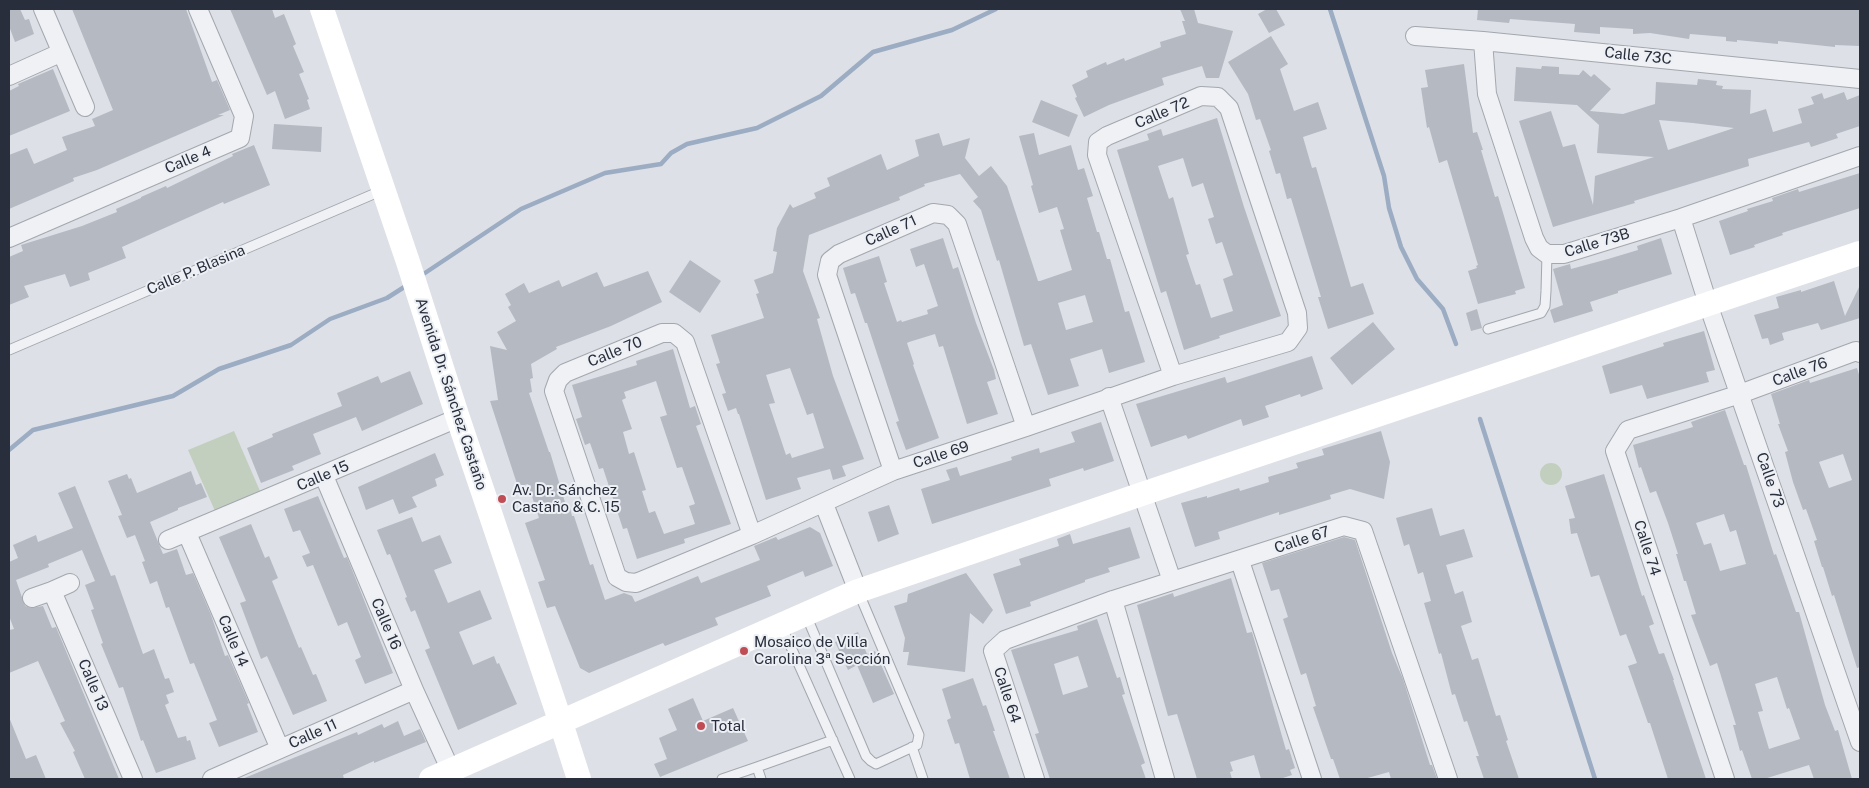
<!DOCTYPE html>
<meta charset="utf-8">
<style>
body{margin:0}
#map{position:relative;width:1869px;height:788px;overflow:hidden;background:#dde0e6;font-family:"Public Sans",sans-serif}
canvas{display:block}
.frame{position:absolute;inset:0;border:10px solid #282e3b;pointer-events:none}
</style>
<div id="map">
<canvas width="1869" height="788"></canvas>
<div class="frame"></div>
</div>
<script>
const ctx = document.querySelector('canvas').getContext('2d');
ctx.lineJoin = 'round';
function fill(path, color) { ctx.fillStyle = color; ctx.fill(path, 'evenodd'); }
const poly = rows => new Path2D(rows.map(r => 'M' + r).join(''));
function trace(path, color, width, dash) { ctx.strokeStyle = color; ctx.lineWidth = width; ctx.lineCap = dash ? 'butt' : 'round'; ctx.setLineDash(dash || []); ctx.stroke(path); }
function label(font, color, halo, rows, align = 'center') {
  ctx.font = font + ' "Public Sans",sans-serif'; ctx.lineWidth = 4; ctx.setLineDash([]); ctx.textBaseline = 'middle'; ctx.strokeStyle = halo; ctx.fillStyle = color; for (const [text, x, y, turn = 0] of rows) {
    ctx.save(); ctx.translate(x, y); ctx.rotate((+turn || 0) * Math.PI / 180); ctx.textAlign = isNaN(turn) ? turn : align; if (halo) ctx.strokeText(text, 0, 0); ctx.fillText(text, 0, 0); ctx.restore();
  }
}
const green = poly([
 [234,431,260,491,215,511,188,450],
 '1540 474a11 11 0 1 1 22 0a11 11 0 1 1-22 0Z'
]);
const stream = poly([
 [1330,9,1384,176,1389,208,1401,247,1417,279,1443,309,1456,344],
 [419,277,521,209,605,173,661,164,671,153,687,144,757,128,821,96,873,52,952,30,996,9],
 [1480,419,1595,779],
 [9,450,33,430,173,396,219,369,291,345,330,319,387,298,409,284]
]);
const building = poly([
 [9,9,20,9,25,20,29,19,34,34,15,42,9,26],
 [72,9,186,9,212,82,217,80,230,110,218,115,224,115,97,170,73,178,74,181,9,209,9,155,27,148,34,164,67,150,62,137,95,126,92,119,113,110],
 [230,9,272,9,275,18,284,14,296,44,293,46,304,72,299,74,309,99,307,100,310,109,285,119,275,91,267,95],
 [1180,9,1194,9,1198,23,1233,31,1219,78,1206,78,1202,66,1162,78,1164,85,1109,105,1084,117,1075,98,1077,97,1072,85,1088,77,1086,71,1106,62,1107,65,1124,58,1125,61,1161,47,1160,42,1186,34,1182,21,1185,21],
 [1267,9,1276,9,1285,25,1269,33,1258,14],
 [1478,9,1860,9,1860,46,1835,45,1835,47,1778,41,1778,44,1737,40,1737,42,1726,41,1726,37,1690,34,1689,39,1650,33,1633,34,1633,29,1600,27,1600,34,1574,32,1575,24,1510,19,1509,23,1477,20],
 [1271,36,1288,64,1280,69,1294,111,1318,102,1327,129,1303,137,1312,168,1316,167,1351,287,1363,283,1374,314,1328,329,1318,297,1321,297,1291,198,1287,199,1280,173,1276,174,1269,151,1271,150,1260,119,1256,120,1248,94,1228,62],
 [1464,64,1473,133,1477,132,1483,150,1481,150,1495,197,1498,196,1504,216,1525,288,1515,291,1516,294,1478,304,1468,271,1477,268,1476,266,1478,265,1447,160,1439,163,1429,127,1427,128,1421,88,1428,87,1425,70],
 [1542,66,1559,67,1559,74,1579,75,1583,70,1591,77,1594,74,1611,89,1590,111,1623,114,1655,104,1656,82,1697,85,1698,79,1717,81,1716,85,1723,86,1722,89,1751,90,1750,114,1766,109,1773,132,1802,123,1798,109,1814,104,1811,97,1822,93,1824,99,1844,92,1847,100,1860,95,1860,126,1836,134,1838,138,1811,147,1809,142,1748,159,1749,166,1634,201,1635,203,1553,227,1519,121,1551,111,1563,147,1575,144,1593,205,1595,176,1654,157,1597,153,1599,125,1577,105,1514,101,1516,67,1541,69],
 [1659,120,1693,123,1734,128,1668,150],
 [53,69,70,111,9,136,9,91,19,86,18,84],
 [1041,100,1078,115,1069,137,1032,122],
 [1217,118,1244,207,1281,316,1219,336,1220,338,1184,350,1166,291,1161,293,1117,150,1149,140,1147,134,1161,129,1163,136],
 [1183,158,1192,187,1203,183,1214,217,1208,219,1216,244,1222,242,1233,275,1223,279,1233,311,1211,318,1200,284,1196,285,1186,255,1189,254,1173,197,1169,199,1158,166],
 [274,124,322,127,321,152,272,149],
 [939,133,943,146,970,138,965,158,979,176,991,166,1007,186,1038,281,1040,281,1072,270,1060,230,1064,229,1057,207,1039,213,1031,186,1033,185,1019,136,1034,133,1039,155,1071,145,1078,170,1084,168,1093,196,1087,198,1097,232,1099,232,1107,259,1110,259,1125,312,1129,311,1145,362,1109,373,1102,349,1070,359,1079,386,1048,395,1031,344,1024,346,999,260,997,261,981,210,973,201,978,197,960,174,924,184,925,186,899,197,900,200,809,235,803,271,820,318,817,319,833,376,864,459,842,466,846,476,833,480,830,469,797,478,801,489,766,500,739,414,738,414,736,408,728,411,722,394,726,393,716,364,720,363,711,335,764,318,756,294,759,293,754,280,773,273,777,252,773,251,777,228,790,204,793,208,816,198,814,193,830,186,827,178,881,154,887,170,919,156,915,140],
 [1085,295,1093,322,1066,330,1058,303],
 [790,368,807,415,813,413,824,448,792,458,790,453,786,455,769,404,775,403,766,375],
 [254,145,270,185,224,204,223,202,122,247,126,258,88,273,90,280,70,287,65,274,24,286,29,297,9,305,9,257,23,251,21,245,82,226,117,212,116,209,141,198,141,197,166,186,167,188,233,156,232,154],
 [1860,173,1860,208,1782,233,1783,235,1754,245,1755,247,1730,255,1719,221,1748,211,1747,209,1773,201,1772,198,1798,189,1799,192],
 [943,238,953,269,958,267,976,323,994,370,996,379,987,382,998,414,967,424,943,346,939,347,935,334,909,342,907,343,914,364,913,365,939,438,906,450,896,422,899,421,867,323,865,323,855,293,851,294,843,268,879,256,887,282,884,283,897,322,901,320,902,322,928,314,927,310,938,306,924,264,916,267,910,249],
 [1661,238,1672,274,1618,291,1618,293,1590,302,1593,311,1554,323,1550,310,1563,305,1553,269,1570,264,1571,269,1608,259,1638,250,1637,246],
 [690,260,721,281,700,313,669,292],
 [648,271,662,302,611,326,556,347,557,349,531,364,533,378,530,379,532,392,529,393,549,452,550,452,567,509,570,508,572,516,574,516,590,565,593,564,605,600,624,593,632,596,635,602,698,576,701,583,760,560,754,546,776,537,778,540,810,527,820,533,833,566,805,577,803,571,767,586,771,596,715,618,718,625,665,646,663,643,589,673,580,668,555,606,547,608,538,582,545,580,525,523,539,518,528,484,518,487,490,401,498,400,490,346,507,350,497,332,516,321,508,307,511,305,505,294,524,283,529,293,559,280,562,287,597,272,604,287],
 [1834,281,1845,316,1860,285,1860,318,1821,330,1818,323,1782,333,1784,340,1770,345,1768,338,1762,339,1754,315,1779,308,1776,297,1801,290,1801,292],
 [1477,309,1482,328,1471,331,1466,313],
 [1373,322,1395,349,1352,385,1330,358],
 [1704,331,1715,370,1706,372,1709,382,1647,399,1642,385,1610,394,1602,366,1664,346,1663,343],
 [673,349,690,408,695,406,701,424,696,426,731,524,684,539,685,543,637,559,627,528,623,529,603,468,599,469,590,443,585,445,576,419,582,417,572,385,637,365,636,361],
 [656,381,667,415,660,417,677,468,682,467,695,504,689,506,695,524,664,534,655,511,649,513,642,491,646,490,634,452,629,454,623,432,632,429,622,400,626,398,624,392],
 [1312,356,1323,389,1301,397,1300,394,1265,406,1269,417,1243,426,1241,419,1188,439,1186,435,1151,447,1136,404,1225,377,1227,383],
 [1857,368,1860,378,1860,667,1857,668,1834,595,1832,596,1823,567,1822,567,1814,541,1817,540,1806,509,1803,510,1793,482,1785,452,1788,451,1778,424,1780,424,1771,394,1809,380,1810,383],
 [1843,454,1852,480,1829,488,1819,462],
 [410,371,423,404,362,431,356,417,313,434,321,454,292,466,294,470,261,483,247,448,273,437,272,434,342,406,337,393,378,376,381,383],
 [1725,410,1744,465,1746,465,1774,555,1776,554,1796,612,1799,612,1825,705,1835,731,1838,730,1852,779,1814,779,1809,765,1764,779,1752,779,1742,750,1740,751,1733,725,1736,725,1717,663,1710,666,1691,615,1696,614,1686,581,1684,581,1676,554,1678,554,1668,523,1656,491,1650,493,1641,467,1639,468,1633,445,1693,427,1691,422],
 [1724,514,1730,532,1736,530,1746,564,1720,571,1711,543,1704,545,1696,523],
 [1777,677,1787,709,1789,708,1800,739,1769,749,1758,712,1763,711,1755,684],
 [1101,422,1114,461,1084,471,1083,468,1049,479,1051,486,932,524,921,489,950,480,946,470,957,467,960,476,1012,460,1011,457,1039,448,1040,453,1075,442,1071,432],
 [1381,431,1390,462,1384,499,1350,489,1330,495,1331,499,1279,515,1279,512,1218,532,1220,539,1195,547,1181,503,1207,496,1207,498,1239,488,1240,491,1269,482,1268,477,1298,468,1296,463,1324,455,1322,449],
 [435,453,444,475,435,479,437,486,412,497,417,507,399,514,393,499,366,510,358,487],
 [191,471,196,485,201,483,207,497,178,508,178,510,150,522,163,554,177,549,186,575,193,573,211,615,225,656,228,655,249,703,247,704,258,732,219,747,209,723,217,720,194,663,190,664,169,607,166,608,157,581,150,584,142,562,145,561,135,535,127,538,118,516,122,515,108,481,127,474,129,479,131,478,137,493],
 [1604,474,1642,596,1644,595,1654,624,1649,626,1659,654,1664,653,1674,680,1673,680,1706,779,1668,779,1650,723,1648,723,1628,666,1637,663,1626,634,1620,636,1599,575,1591,577,1577,533,1571,534,1569,519,1575,518,1565,486],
 [75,486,111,576,115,575,143,654,154,649,165,679,169,678,174,692,166,695,169,703,165,705,178,738,186,736,187,741,190,740,196,759,156,773,143,740,141,741,123,687,119,688,101,644,103,643,91,610,94,609,85,585,95,581,82,550,48,564,49,567,16,580,25,606,31,608,43,606,52,628,56,627,119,779,85,779,73,752,75,751,60,723,65,721,38,661,9,673,9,630,14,629,9,616,9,562,18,558,13,545,36,535,38,542,73,528,58,493],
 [318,496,344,558,347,557,393,673,365,684,355,660,361,657,347,622,338,626,313,565,307,567,302,556,310,553,300,530,293,532,284,509],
 [889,505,899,534,878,542,868,512],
 [1432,508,1440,536,1464,529,1473,557,1446,565,1455,594,1463,591,1472,622,1461,626,1472,660,1478,658,1496,716,1500,715,1508,740,1506,741,1519,779,1484,779,1476,756,1479,756,1467,721,1464,722,1455,694,1452,695,1441,653,1439,654,1424,603,1431,601,1423,572,1418,574,1409,544,1404,546,1396,518],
 [412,517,422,542,440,535,452,563,434,570,448,603,480,590,492,619,459,632,473,665,494,656,497,664,499,663,517,704,458,730,425,650,430,648,415,610,411,612,405,598,407,597,390,554,387,555,377,530],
 [251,524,265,558,269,556,278,578,272,581,299,648,301,647,313,675,316,674,327,701,293,715,267,656,261,659,240,603,246,601,219,537],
 [1130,527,1140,558,1108,568,1110,572,1085,580,1085,582,1030,602,1031,606,1006,614,993,574,1021,565,1019,559,1059,546,1057,539,1070,534,1073,544],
 [1344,537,1355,540,1392,653,1403,679,1430,765,1432,765,1437,779,1391,779,1389,772,1364,779,1340,779,1333,759,1331,759,1313,707,1316,706,1306,673,1301,675,1283,619,1288,617,1279,589,1271,591,1262,563],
 [966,573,993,610,983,624,970,613,965,672,907,665,909,652,903,652,905,638,894,606,907,602,908,594],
 [1231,578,1247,633,1252,632,1286,750,1289,749,1295,768,1290,770,1292,775,1280,779,1261,779,1254,755,1230,762,1233,771,1230,772,1232,779,1197,779,1177,714,1168,716,1137,605,1173,593,1174,597],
 [1097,619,1117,678,1120,677,1125,694,1122,695,1145,763,1141,765,1146,779,1050,779,1035,734,1039,733,1011,650,1078,630,1077,626],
 [1078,656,1088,687,1063,695,1054,664],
 [858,632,867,654,875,651,894,694,873,703,857,665,848,670,835,642],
 [973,678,983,706,986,705,995,731,993,731,1010,779,970,779,959,743,955,744,947,720,951,718,942,689],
 [693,698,703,721,733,708,748,741,660,777,654,764,667,759,659,738,677,730,668,709],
 [9,717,26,759,36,755,46,779,9,779],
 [398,721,404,736,420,729,426,742,374,763,374,761,343,775,344,779,242,779,357,732,358,735,382,724,384,728]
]);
const lane = poly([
 [1488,329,1541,313,1545,306,1546,291,1547,254],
 [9,350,383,190],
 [806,615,866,756,871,761,876,764,917,745,919,735,858,591],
 [782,627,850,779],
 [912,747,923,779],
 [722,779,757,767],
 [761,779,757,767,833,740]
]);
const street = poly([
 [43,9,85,107],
 [1415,36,1483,41,1860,79],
 [1483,41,1487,94,1534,238,1539,248,1547,254,1564,254,1681,218,1860,156],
 [9,76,60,53],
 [1681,218,1708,304,1860,742],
 [9,238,240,138,244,116,198,9],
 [1109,397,1172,581],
 [893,471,827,275,830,261,839,254,933,213,948,215,957,224,1026,427],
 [324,476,414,690,451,771],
 [824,504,858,591],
 [187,533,280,749],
 [752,535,685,342,674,333,662,333,565,373,558,380,554,391,617,577,626,582,636,583,752,535,893,471,1026,427,1173,376,1288,342,1298,328,1297,313,1229,108,1218,97,1201,96,1107,136,1098,142,1097,155,1173,376],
 [168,540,458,418],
 [1240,561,1312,779],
 [52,591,133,779],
 [32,598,52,591,70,583],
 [1113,600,1165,779],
 [212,779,414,690],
 [1035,779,993,651,1005,640,1113,600,1344,526,1363,531,1448,779],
 [1725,779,1615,451,1628,430,1740,394,1856,351,1860,353]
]);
const secondary = poly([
 [322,9,408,262,458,418,561,723,579,779],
 [431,779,858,591,1142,494,1860,253]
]);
const markers = [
 [502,499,5,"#c04d56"],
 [744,651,5,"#c04d56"],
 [701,726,5,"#c04d56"]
];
const streetNames = [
 ["Calle 73C",1638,56,6],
 ["Calle 72",1162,113,-23],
 ["Calle 4",188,160,-23],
 ["Calle 71",891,231,-24],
 ["Calle 73B",1597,243,-17],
 ["Calle P. Blasina",196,270,-23],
 ["Calle 70",615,352,-22],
 ["Calle 76",1800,372,-20],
 ["Avenida Dr. Sánchez Castaño",451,394,72],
 ["Calle 69",941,455,-18],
 ["Calle 15",323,476,-23],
 ["Calle 73",1770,480,71],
 ["Calle 67",1302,540,-18],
 ["Calle 74",1647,548,72],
 ["Calle 16",386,624,67],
 ["Calle 14",233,641,67],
 ["Calle 13",93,685,67],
 ["Calle 64",1007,695,72],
 ["Calle 11",313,734,-24]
];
const poiNames = [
 ["Av. Dr. Sánchez",512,490],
 ["Castaño & C. 15",512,507],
 ["Mosaico de Villa",754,642],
 ["Carolina 3ª Sección",754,659],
 ["Total",711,726]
];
fill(green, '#c2cfbf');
trace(stream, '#9bacc3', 4.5);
fill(building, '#b5b9c2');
trace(lane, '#a3a7af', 11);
trace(street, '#a3a7af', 20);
trace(lane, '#f0f1f4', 9);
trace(street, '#f0f1f4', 18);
trace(secondary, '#fff', 24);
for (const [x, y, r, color] of markers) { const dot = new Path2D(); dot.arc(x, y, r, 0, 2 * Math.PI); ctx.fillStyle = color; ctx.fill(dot); trace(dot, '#eceff4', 2); }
label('15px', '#282e3b', '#eceff4', streetNames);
label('15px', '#282e3b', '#eceff4', poiNames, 'left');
</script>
